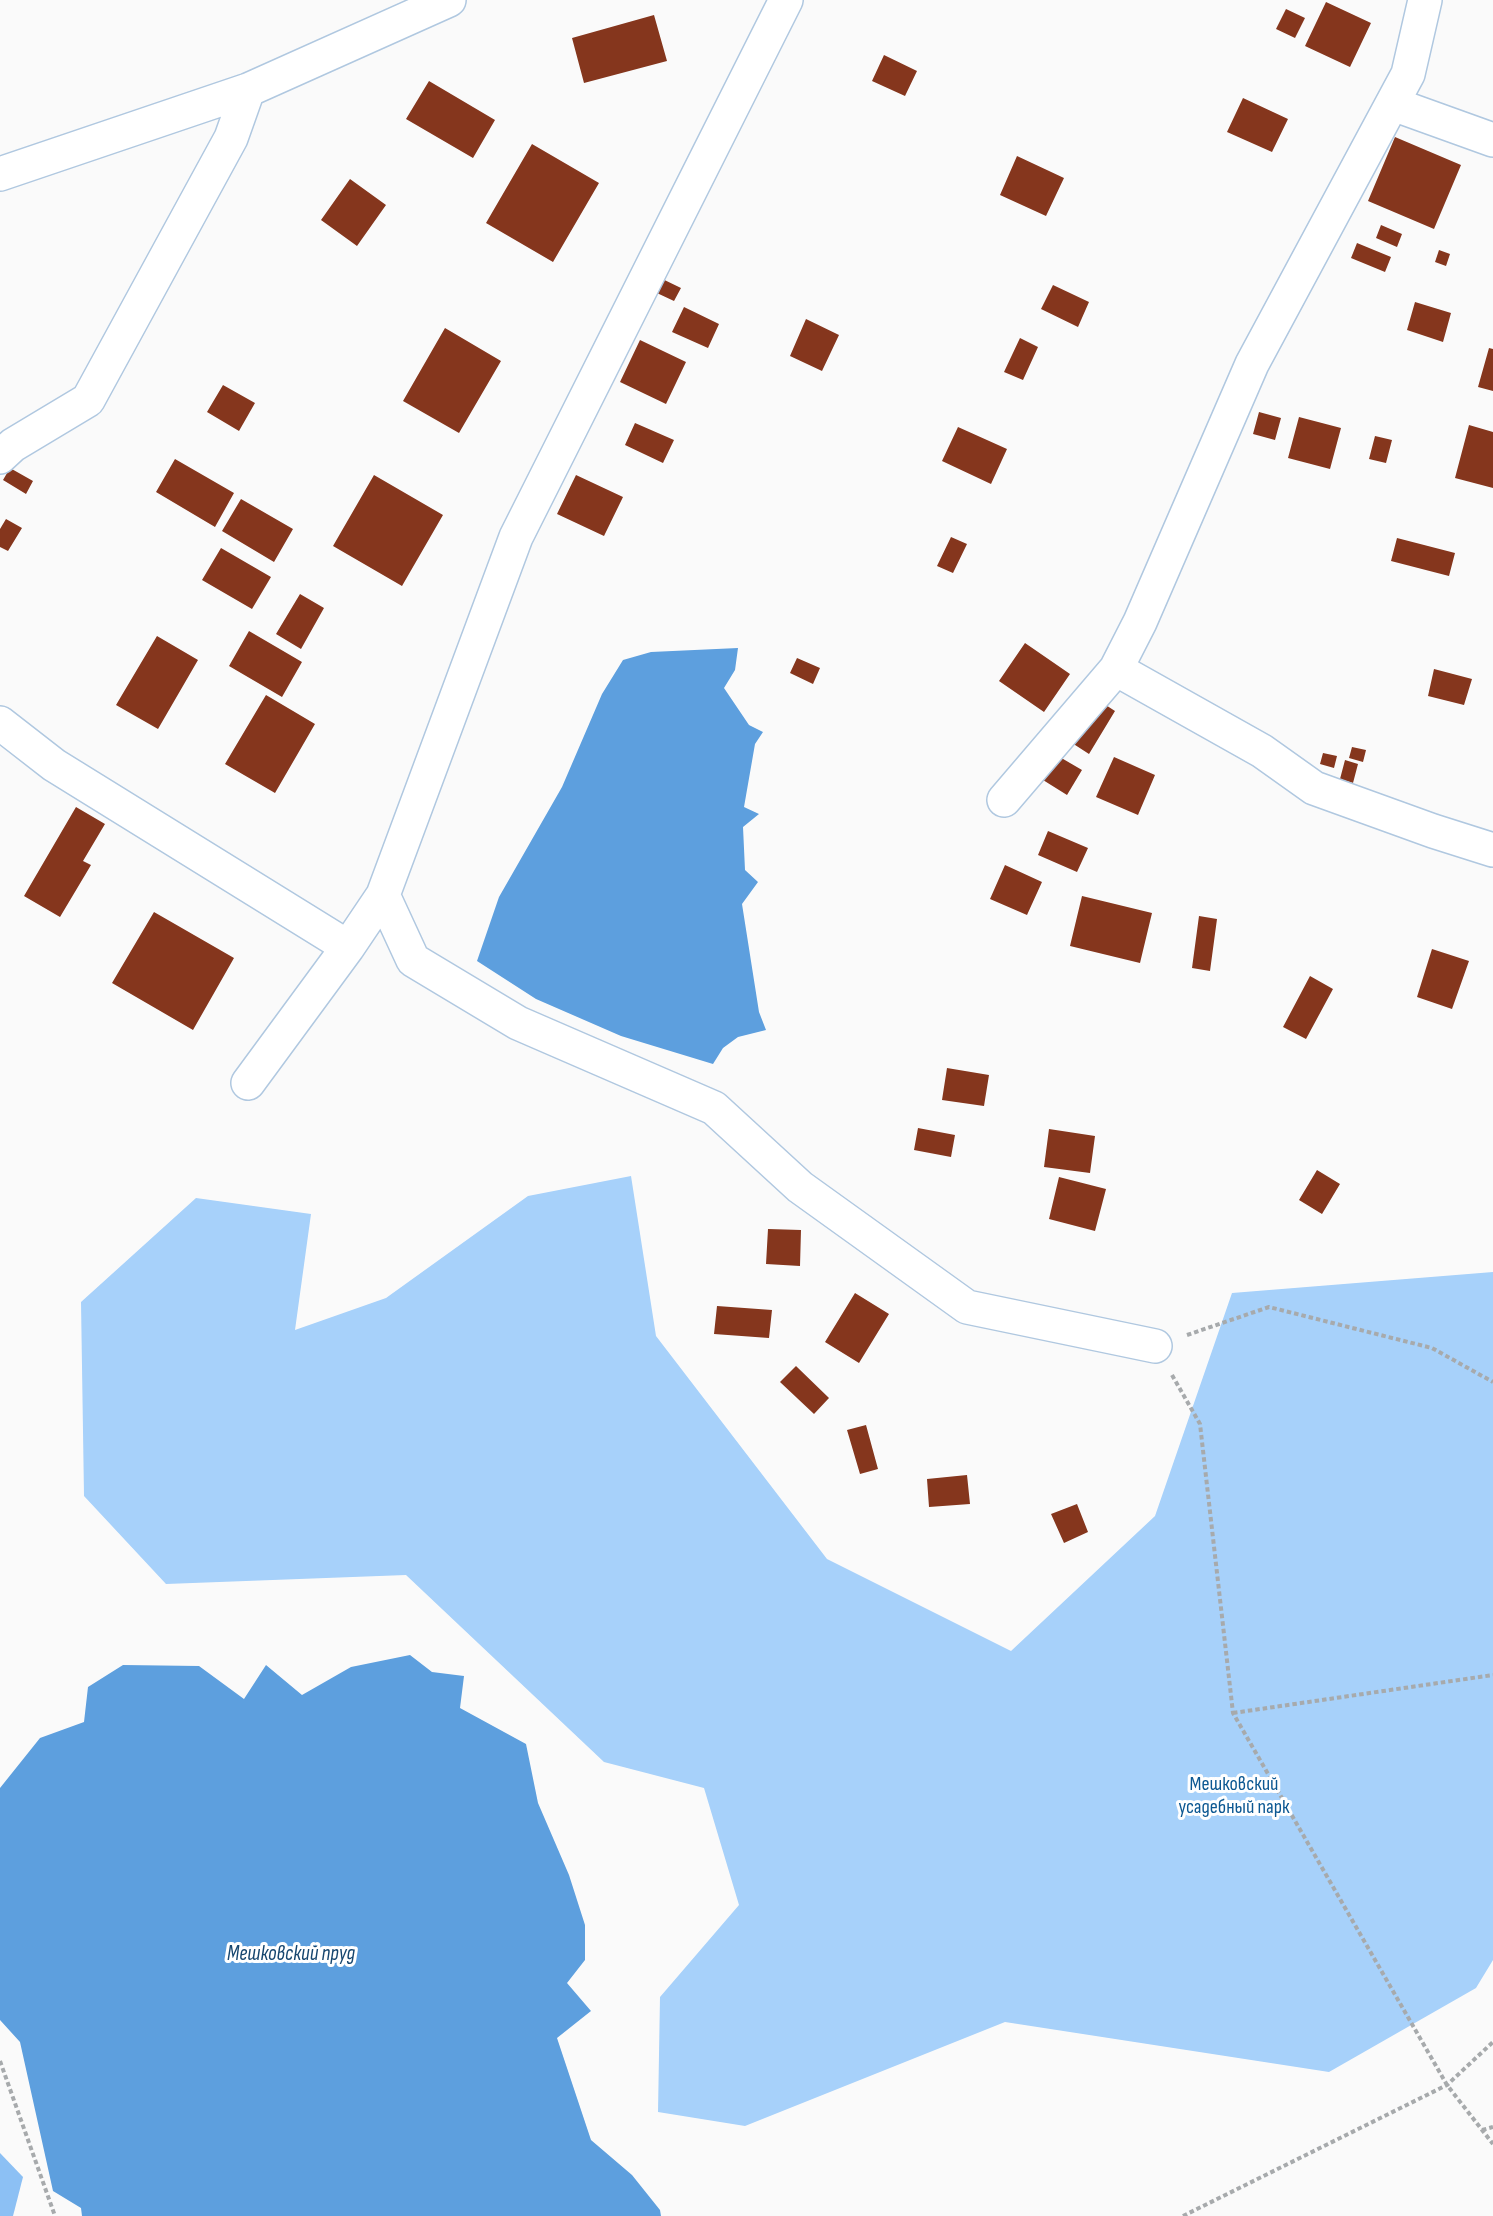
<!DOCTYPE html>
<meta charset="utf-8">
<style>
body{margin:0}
canvas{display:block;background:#fafafa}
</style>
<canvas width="1493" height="2216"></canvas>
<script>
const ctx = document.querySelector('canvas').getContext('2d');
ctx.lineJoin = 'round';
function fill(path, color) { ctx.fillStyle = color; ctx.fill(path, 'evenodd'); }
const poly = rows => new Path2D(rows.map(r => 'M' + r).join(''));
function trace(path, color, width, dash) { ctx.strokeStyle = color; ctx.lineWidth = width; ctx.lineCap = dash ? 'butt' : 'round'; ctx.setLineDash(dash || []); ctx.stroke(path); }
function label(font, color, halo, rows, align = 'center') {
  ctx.font = font + ' "Sofia Sans Condensed",sans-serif'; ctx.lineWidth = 6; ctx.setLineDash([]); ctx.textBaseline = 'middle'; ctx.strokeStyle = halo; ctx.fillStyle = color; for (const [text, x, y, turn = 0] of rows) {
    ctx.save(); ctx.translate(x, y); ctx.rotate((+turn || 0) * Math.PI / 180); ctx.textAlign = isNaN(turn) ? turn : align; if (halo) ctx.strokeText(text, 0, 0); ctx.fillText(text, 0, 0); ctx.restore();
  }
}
const green = poly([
 [631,1176,656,1336,827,1559,1011,1651,1155,1516,1232,1293,1493,1272,1493,1960,1476,1988,1329,2072,1005,2022,745,2126,658,2112,660,1997,739,1905,704,1788,604,1762,406,1575,166,1584,84,1496,81,1302,196,1198,311,1214,295,1330,386,1298,528,1196]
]);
const forest = poly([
 [0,2153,23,2177,13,2216,0,2216]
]);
const water = poly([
 [738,648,735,670,724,688,749,725,763,732,755,744,744,807,759,814,743,827,745,870,758,882,742,904,759,1012,766,1030,738,1037,723,1048,713,1064,621,1036,536,999,477,961,499,897,562,787,602,694,623,660,651,652],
 [410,1655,432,1672,464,1676,460,1708,526,1744,538,1803,569,1875,585,1925,585,1960,567,1983,591,2011,557,2038,591,2140,632,2175,660,2210,661,2216,82,2216,81,2208,53,2191,20,2042,0,2020,0,1788,40,1738,84,1722,88,1687,123,1665,199,1666,244,1699,266,1665,302,1695,351,1667]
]);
const building = poly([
 [1326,2,1371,23,1350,67,1305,46],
 [1286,9,1305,18,1295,38,1276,29],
 [654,15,667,61,584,83,572,38],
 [884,55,917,71,905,96,872,81],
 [429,81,495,120,473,158,406,119],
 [1243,98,1288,119,1272,152,1227,132],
 [1395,137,1461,165,1434,229,1368,201],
 [532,144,599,183,553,262,486,223],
 [1017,156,1064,178,1046,216,1000,195],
 [350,179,386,205,357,246,321,220],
 [1381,225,1402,234,1397,247,1376,238],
 [1357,243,1391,257,1385,272,1351,258],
 [1439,250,1450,254,1446,266,1435,262],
 [650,273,681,288,674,301,644,287],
 [1053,285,1089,302,1078,327,1041,309],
 [1415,302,1451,313,1443,342,1407,330],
 [684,307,719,324,708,348,672,332],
 [806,319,839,335,822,371,790,356],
 [445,328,501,361,459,433,403,401],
 [1020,338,1038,347,1023,380,1004,372],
 [640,340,686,362,666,404,620,382],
 [1489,348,1493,349,1493,391,1478,387],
 [223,385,255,403,239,431,207,412],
 [1259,412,1281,418,1275,440,1253,434],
 [1299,417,1341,428,1330,469,1288,458],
 [635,423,674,440,663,463,625,445],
 [1469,425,1493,432,1493,488,1455,478],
 [958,427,1007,449,991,484,942,461],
 [1375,436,1392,440,1386,463,1369,459],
 [175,459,234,493,215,527,156,492],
 [10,468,33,481,26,494,3,480],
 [374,475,443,515,402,586,333,546],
 [576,475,623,497,604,536,557,514],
 [241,499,293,529,274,562,222,531],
 [6,519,22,528,8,551,0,547,0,529],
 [951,537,967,544,953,573,937,566],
 [1397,538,1455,553,1449,576,1391,561],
 [221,548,271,577,252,609,202,580],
 [300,594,324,608,301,649,276,634],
 [249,631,302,662,282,697,229,666],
 [157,636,198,660,158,729,116,705],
 [1025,643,1070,674,1044,712,999,681],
 [797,658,820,668,813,684,790,673],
 [1434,669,1472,679,1464,705,1428,696],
 [266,695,315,724,275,793,225,764],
 [1098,700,1115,711,1089,754,1072,743],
 [1352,747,1366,750,1363,762,1349,758],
 [1323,753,1337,756,1334,768,1320,764],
 [1058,756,1082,770,1067,795,1043,780],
 [1114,757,1155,775,1138,815,1096,797],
 [1345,760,1358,764,1353,783,1340,779],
 [76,807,105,824,83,861,91,865,60,917,24,896],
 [1048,831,1088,848,1077,872,1038,855],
 [1005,865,1042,882,1027,915,990,899],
 [1082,896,1152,913,1140,963,1070,946],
 [154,912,234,958,193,1030,112,983],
 [1199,916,1217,919,1210,971,1192,968],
 [1432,949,1469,961,1452,1009,1417,997],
 [1310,976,1333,989,1306,1039,1283,1027],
 [947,1068,989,1075,984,1106,942,1100],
 [918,1128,955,1135,951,1157,914,1150],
 [1049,1129,1095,1136,1090,1173,1044,1167],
 [1317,1170,1340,1184,1322,1214,1299,1200],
 [1059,1177,1106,1189,1095,1231,1049,1219],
 [768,1229,801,1230,800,1266,766,1264],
 [855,1293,889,1314,859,1363,825,1342],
 [717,1306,772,1310,769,1338,714,1334],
 [796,1366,829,1398,814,1414,780,1382],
 [866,1425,878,1469,860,1474,847,1430],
 [967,1475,970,1504,929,1507,927,1479],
 [1077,1504,1088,1532,1064,1543,1051,1514]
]);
const path = poly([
 [1187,1335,1269,1307,1432,1348,1493,1382],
 [1172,1375,1200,1424,1233,1713,1447,2085,1493,2144],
 [1233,1713,1493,1675],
 [0,2061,55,2216],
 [1482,2130,1493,2127],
 [1183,2216,1447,2085,1493,2042]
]);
const minor = poly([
 [1393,104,1493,140],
 [0,174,248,90,449,0],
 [0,457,13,445,88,400,231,138,248,90],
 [1116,669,1262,751,1314,788,1433,831,1493,850],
 [0,723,54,765,348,947],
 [1004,800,1116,669,1140,622,1252,364,1408,74,1425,0],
 [383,895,413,960,518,1023,714,1108,800,1187,967,1307,1155,1346],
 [248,1083,348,947,383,895,516,537,786,0]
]);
const parkNames = [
 ["Мешковский",1234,1785],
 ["усадебный парк",1234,1808]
];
const waterNames = [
 ["Мешковский пруд",291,1955]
];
fill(green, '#a7d1fa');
fill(forest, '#8cc0f4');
fill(water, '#5d9fde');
fill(building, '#85361d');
trace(minor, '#b0c8e0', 36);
trace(path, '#a7aaac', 4, [4.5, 3]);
trace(minor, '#fff', 33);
label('20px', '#0c5892', '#fff', parkNames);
label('italic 21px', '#16466f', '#fff', waterNames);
</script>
